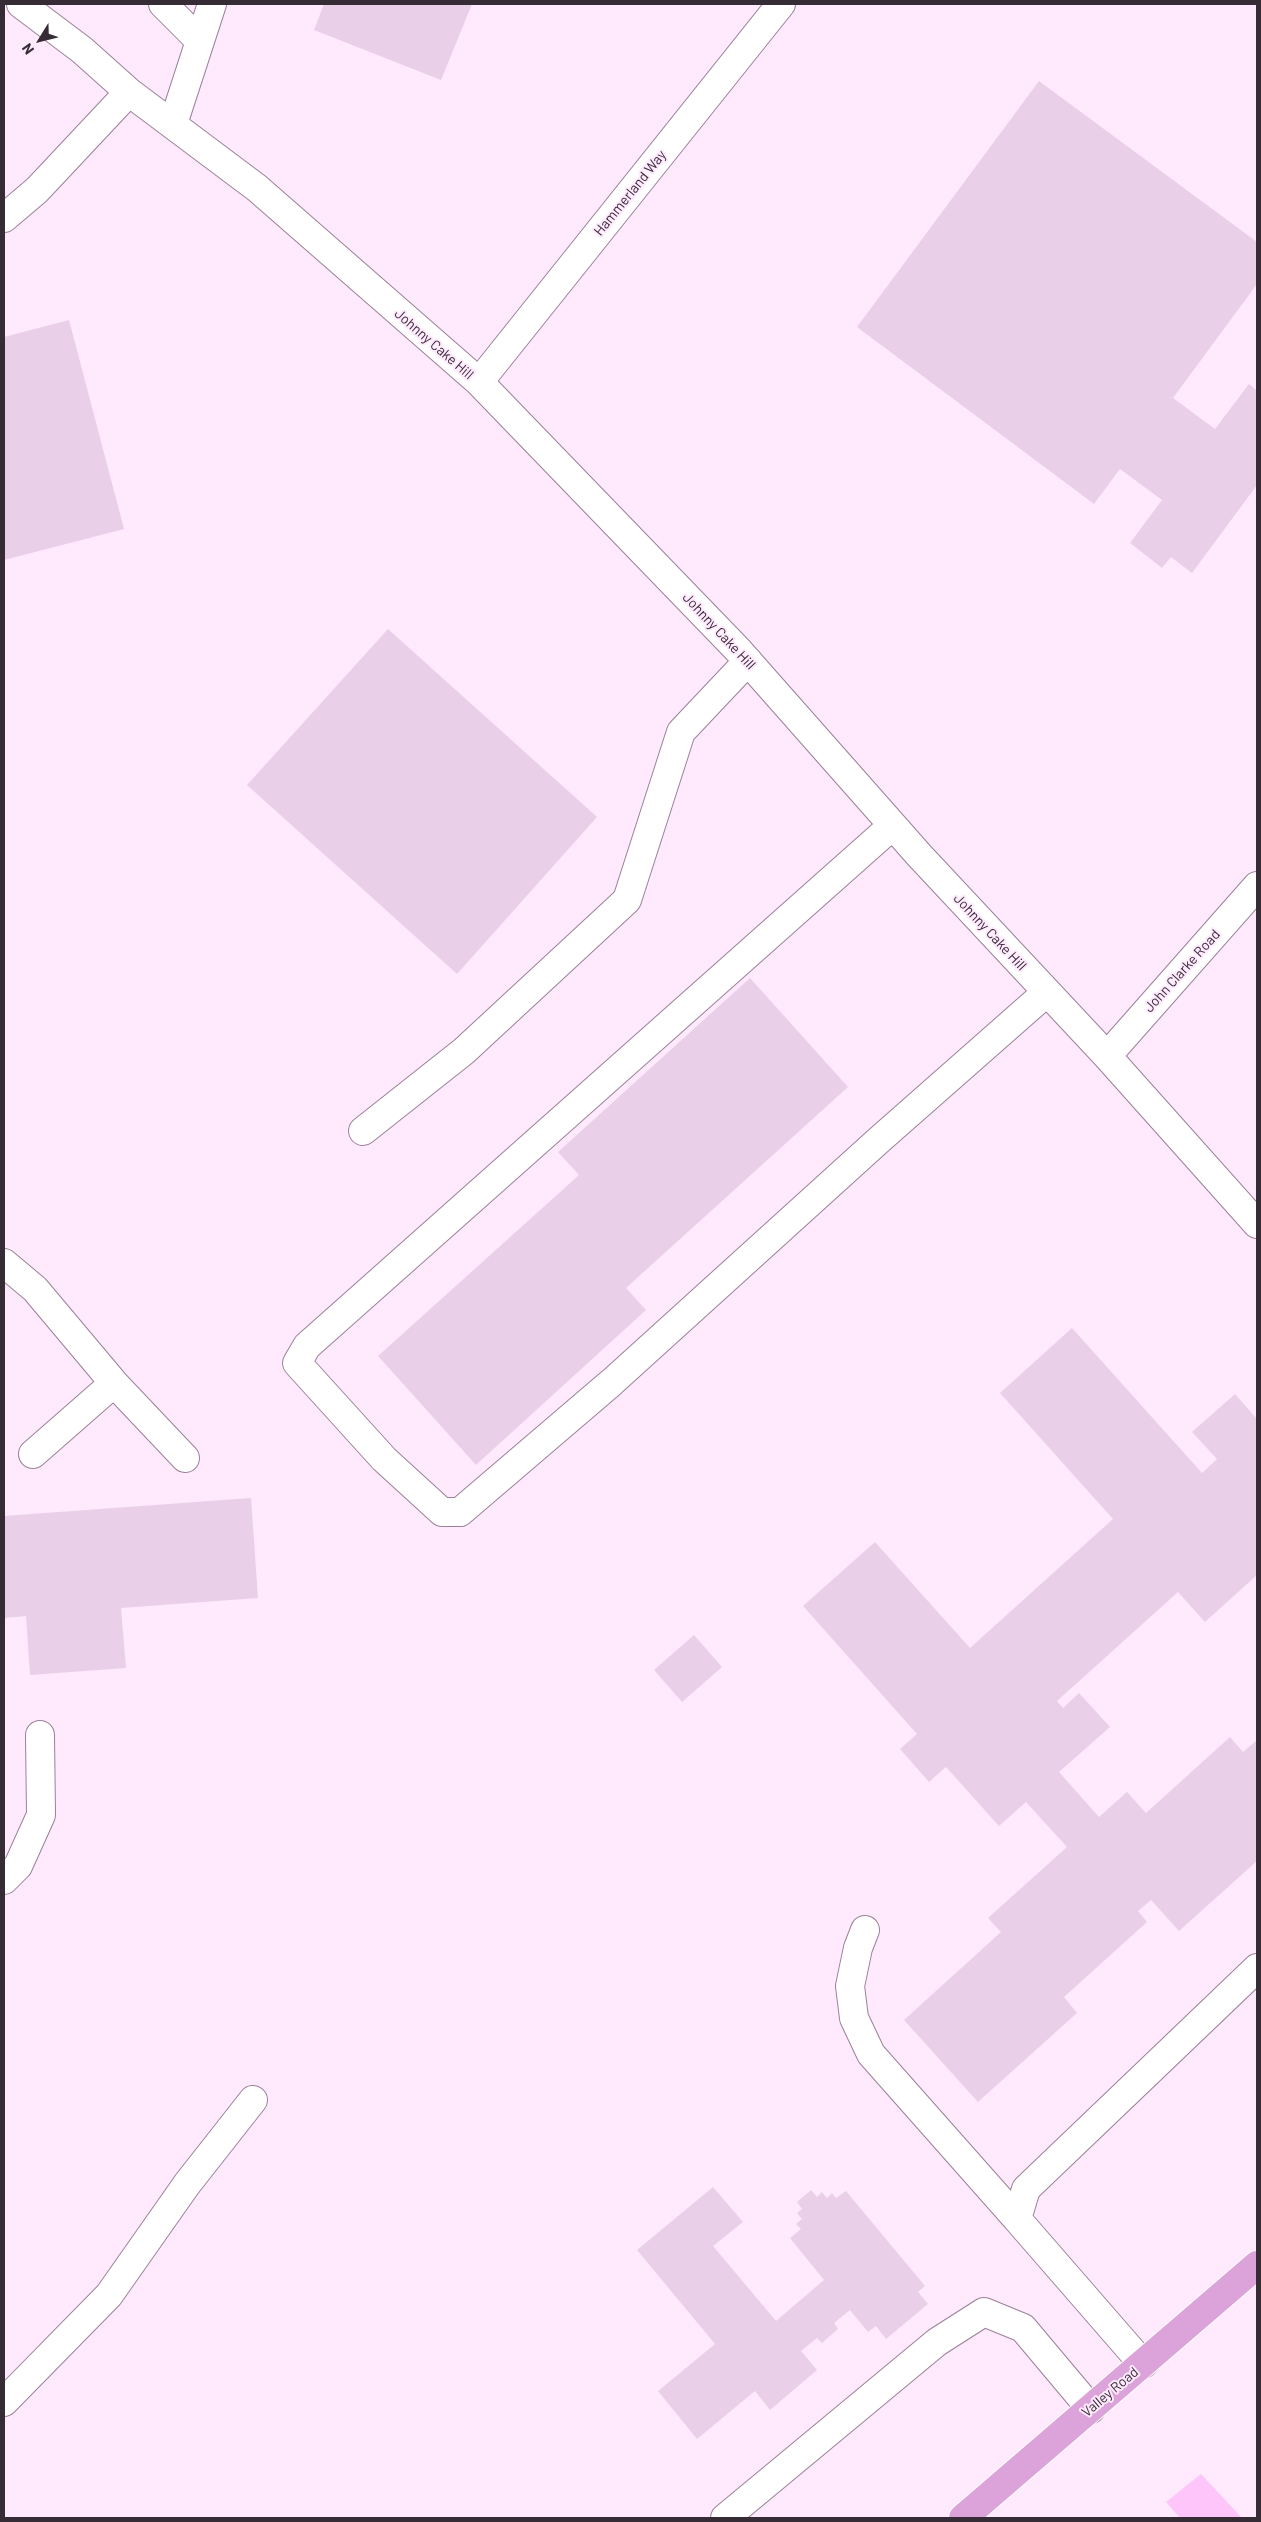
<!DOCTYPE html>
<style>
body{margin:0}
#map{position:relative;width:1261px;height:2522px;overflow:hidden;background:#ffe9fd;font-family:Barlow,sans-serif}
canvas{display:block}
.frame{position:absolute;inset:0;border:5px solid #362c36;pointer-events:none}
.north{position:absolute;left:15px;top:15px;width:50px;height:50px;-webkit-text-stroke:4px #ffe9fd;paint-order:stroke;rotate:234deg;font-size:14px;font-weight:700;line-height:20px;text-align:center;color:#362c36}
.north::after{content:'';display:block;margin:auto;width:18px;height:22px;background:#362c36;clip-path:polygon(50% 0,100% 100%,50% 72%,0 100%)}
</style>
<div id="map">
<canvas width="1261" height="2522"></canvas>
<div class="frame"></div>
<div class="north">N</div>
</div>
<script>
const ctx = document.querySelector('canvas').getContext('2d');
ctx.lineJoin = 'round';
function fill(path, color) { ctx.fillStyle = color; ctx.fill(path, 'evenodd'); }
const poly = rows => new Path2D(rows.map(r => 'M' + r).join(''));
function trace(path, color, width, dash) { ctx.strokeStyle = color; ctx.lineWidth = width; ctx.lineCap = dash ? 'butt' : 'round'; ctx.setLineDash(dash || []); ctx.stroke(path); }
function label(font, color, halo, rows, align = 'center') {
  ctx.font = font + ' Barlow,sans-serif'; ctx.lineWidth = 4; ctx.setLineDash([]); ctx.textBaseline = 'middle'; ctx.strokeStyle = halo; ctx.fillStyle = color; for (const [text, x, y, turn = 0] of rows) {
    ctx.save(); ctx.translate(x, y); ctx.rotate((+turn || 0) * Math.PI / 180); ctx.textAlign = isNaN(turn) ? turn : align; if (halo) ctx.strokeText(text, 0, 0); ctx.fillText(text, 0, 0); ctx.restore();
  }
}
const green = poly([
 [1201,2474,1242,2518,1180,2518,1166,2502]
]);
const building = poly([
 [324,4,472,4,441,80,314,30],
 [1039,81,1257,242,1257,284,1173,398,1215,429,1249,384,1257,391,1257,485,1192,573,1171,557,1162,568,1130,543,1162,500,1120,469,1094,504,857,327],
 [69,320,124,529,4,560,4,337],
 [388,629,597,817,457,974,247,785],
 [750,978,848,1087,626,1288,646,1310,476,1465,378,1356,579,1175,558,1152],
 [1072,1328,1202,1473,1217,1459,1192,1432,1235,1394,1257,1419,1257,1575,1205,1622,1178,1592,1057,1701,1063,1708,1079,1693,1110,1727,1059,1772,1099,1817,1127,1792,1146,1813,1230,1737,1243,1752,1257,1740,1257,1861,1179,1931,1151,1900,1138,1911,1147,1922,1064,1997,1077,2013,978,2102,904,2020,1001,1932,988,1918,1067,1847,1026,1802,999,1826,946,1767,929,1782,900,1749,917,1734,803,1606,875,1542,970,1648,1113,1519,1000,1393],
 [251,1498,258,1598,121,1608,126,1668,30,1675,26,1616,4,1618,4,1516],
 [694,1635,722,1667,682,1702,654,1670],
 [713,2187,743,2222,713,2246,776,2321,824,2280,790,2238,801,2229,796,2224,802,2219,797,2213,802,2209,797,2202,811,2190,817,2197,822,2192,827,2198,832,2193,836,2198,846,2191,925,2286,918,2292,928,2304,886,2339,876,2326,868,2332,850,2310,834,2323,838,2329,822,2343,817,2338,801,2351,817,2370,770,2410,755,2391,697,2439,658,2391,715,2344,637,2250]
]);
const minor = poly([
 [21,4,82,50,129,92,257,188,479,382,738,650,919,855,1107,1056,1257,1224],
 [163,4,199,40],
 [173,124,212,4],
 [4,218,37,190,129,92],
 [479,382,781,4],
 [892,826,307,1346,297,1363,384,1459,442,1512,460,1512,612,1382,879,1140,1047,992],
 [1107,1056,1257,886],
 [363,1131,464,1051,627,900,681,732,748,661],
 [4,1263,35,1289,114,1383,185,1458],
 [33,1454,114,1383],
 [4,1880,18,1866,41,1815,40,1735],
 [865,1930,858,1948,850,1986,854,2018,871,2054,1017,2219],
 [1143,2364,1017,2219,1026,2189,1257,1968],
 [4,2402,109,2295,187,2184,253,2100],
 [725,2518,937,2342,984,2312,1023,2328,1091,2409]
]);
const major = poly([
 [963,2518,1257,2265]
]);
const streetNames = [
 ["Hammerland Way",630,193,-51],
 ["Johnny Cake Hill",434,344,41],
 ["Johnny Cake Hill",719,631,47],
 ["Johnny Cake Hill",990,932,47],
 ["John Clarke Road",1182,971,-48],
 ["Valley Road",1110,2392,-40]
];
fill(green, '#fdc5fa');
fill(building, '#eacfe8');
trace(minor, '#9a8198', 30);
trace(major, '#fff', 30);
trace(minor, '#fff', 28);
trace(major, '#dba3d9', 28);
label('14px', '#362c36', '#ffe9fd', streetNames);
</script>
